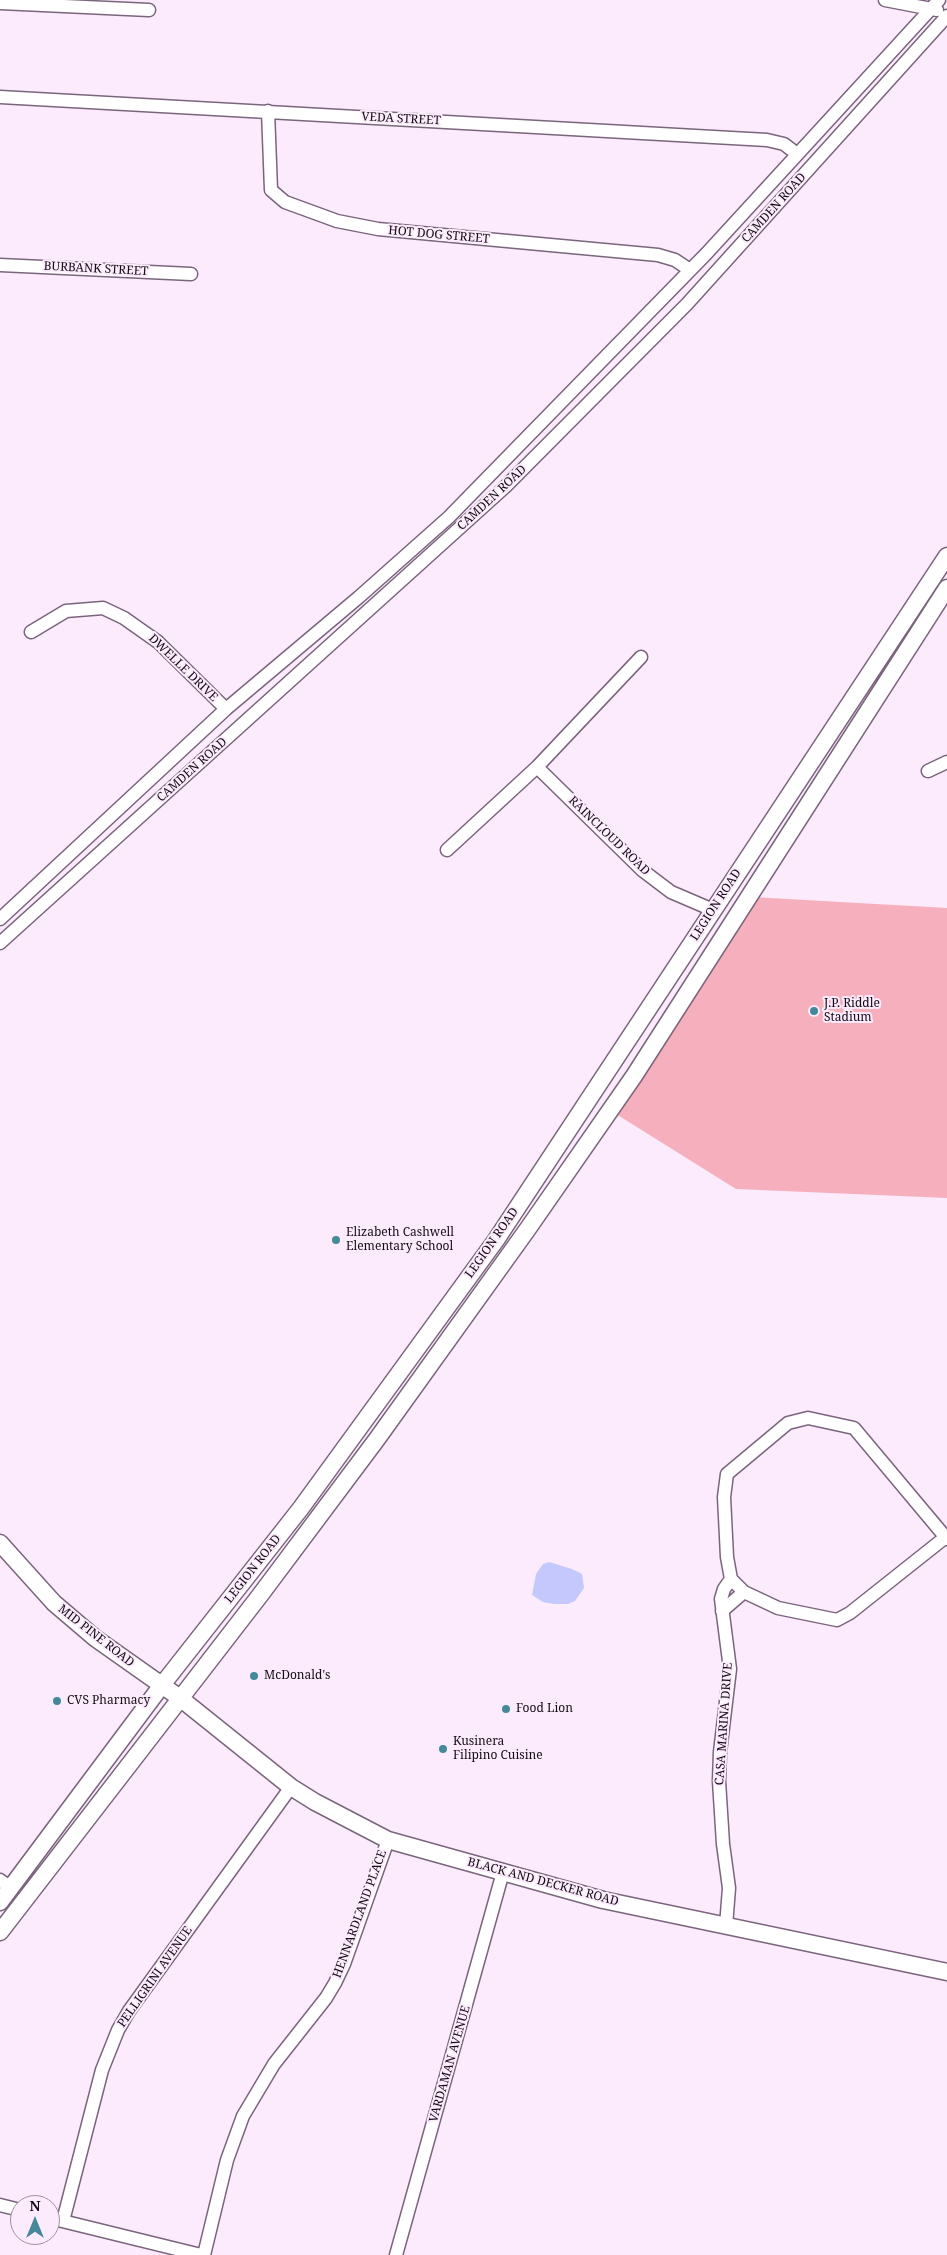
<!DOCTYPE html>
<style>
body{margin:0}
#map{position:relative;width:947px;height:2255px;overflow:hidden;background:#fbebfc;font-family:"Noto Serif",serif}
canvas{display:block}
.north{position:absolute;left:10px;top:2195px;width:50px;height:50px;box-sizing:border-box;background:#fbebfc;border:1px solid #9e919f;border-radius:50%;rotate:0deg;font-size:14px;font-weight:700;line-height:20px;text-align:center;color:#130a14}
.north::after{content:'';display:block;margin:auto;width:18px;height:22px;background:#458899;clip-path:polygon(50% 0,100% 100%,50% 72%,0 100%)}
</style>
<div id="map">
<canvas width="947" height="2255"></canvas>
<div class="north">N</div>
</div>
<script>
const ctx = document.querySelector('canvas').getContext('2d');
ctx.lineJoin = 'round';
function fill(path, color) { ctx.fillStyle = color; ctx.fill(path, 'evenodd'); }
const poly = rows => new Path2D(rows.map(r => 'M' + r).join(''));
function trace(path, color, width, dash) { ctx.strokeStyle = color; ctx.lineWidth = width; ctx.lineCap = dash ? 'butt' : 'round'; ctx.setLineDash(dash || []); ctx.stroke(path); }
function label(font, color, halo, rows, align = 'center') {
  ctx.font = font + ' "Noto Serif",serif'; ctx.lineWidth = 4; ctx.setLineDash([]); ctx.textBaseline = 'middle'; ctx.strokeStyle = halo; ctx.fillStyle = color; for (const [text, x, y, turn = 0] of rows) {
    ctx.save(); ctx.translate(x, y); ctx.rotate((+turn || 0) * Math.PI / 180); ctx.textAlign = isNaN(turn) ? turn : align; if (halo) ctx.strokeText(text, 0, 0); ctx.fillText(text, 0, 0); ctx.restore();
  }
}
const green = poly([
 [752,897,947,908,947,1198,736,1189,616,1114]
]);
const water = poly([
 [549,1562,572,1569,582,1574,584,1588,575,1601,568,1604,554,1604,543,1602,532,1595,536,1574,543,1564]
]);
const minor = poly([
 [885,0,937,10],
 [0,3,149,10],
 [0,97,767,140,784,144,797,154],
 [268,111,271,190,285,202,337,221,378,229,658,255,675,260,690,270],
 [0,265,191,274],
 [31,632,66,611,103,608,124,618,158,642,226,709],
 [537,767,642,870,671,892,713,910],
 [928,771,947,762],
 [447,850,537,767,641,657],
 [0,919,226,709,359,597,449,517,706,254,939,0],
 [0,943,506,486,687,304,947,16],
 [731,1579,727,1557,724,1497,727,1474,788,1423,808,1418,854,1428,947,1539],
 [731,1579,744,1592,778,1608,837,1620,850,1613,947,1536],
 [722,1611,744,1592],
 [0,1880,11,1888],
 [726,1926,729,1888,723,1844,719,1781,720,1752,730,1669,721,1599,724,1589,731,1579],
 [0,2205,20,2210],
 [50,2218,201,2255],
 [63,2221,102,2070,118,2030,129,2011,291,1787],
 [204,2255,227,2160,243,2116,274,2064,326,1998,335,1983,344,1964,388,1840],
 [396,2255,503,1872]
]);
const major = poly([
 [0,1543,54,1603,95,1638,180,1698,291,1787,315,1802,388,1840,603,1900,947,1972],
 [0,1902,162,1685,301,1508,496,1240,947,556],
 [0,1932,261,1594,377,1439,527,1230,634,1076,947,588]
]);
const markers = [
 [814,1011,5,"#458899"],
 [336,1240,5,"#458899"],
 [254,1676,5,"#458899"],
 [57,1701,5,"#458899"],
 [506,1709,5,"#458899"],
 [443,1749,5,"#458899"]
];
const streetNames = [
 ["VEDA STREET",401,119,3],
 ["CAMDEN ROAD",774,208,-48],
 ["HOT DOG STREET",439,235,5],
 ["BURBANK STREET",96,269,3],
 ["CAMDEN ROAD",492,498,-43],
 ["DWELLE DRIVE",183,668,44],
 ["CAMDEN ROAD",192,770,-42],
 ["RAINCLOUD ROAD",609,836,44],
 ["LEGION ROAD",716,905,-57],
 ["LEGION ROAD",492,1243,-55],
 ["LEGION ROAD",253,1569,-52],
 ["MID PINE ROAD",96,1636,38],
 ["CASA MARINA DRIVE",724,1724,-86],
 ["BLACK AND DECKER ROAD",543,1882,15],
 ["HENNARDLAND PLACE",360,1914,-70],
 ["PELLIGRINI AVENUE",155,1977,-55],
 ["VARDAMAN AVENUE",450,2064,-74]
];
const poiNames = [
 ["J.P. Riddle",824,1004],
 ["Stadium",824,1018],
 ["Elizabeth Cashwell",346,1233],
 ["Elementary School",346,1247],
 ["McDonald's",264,1676],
 ["CVS Pharmacy",67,1701],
 ["Food Lion",516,1709],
 ["Kusinera",453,1742],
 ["Filipino Cuisine",453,1756]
];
fill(green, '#f6b0bd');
fill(water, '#c4c8fd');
trace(minor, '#7b647d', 15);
trace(major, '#7b647d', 19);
trace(minor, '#fff', 12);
trace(major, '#fff', 16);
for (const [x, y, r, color] of markers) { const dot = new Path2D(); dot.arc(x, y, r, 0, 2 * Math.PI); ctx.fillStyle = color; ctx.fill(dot); trace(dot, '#fbebfc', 2); }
label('12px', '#130a14', '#fbebfc', streetNames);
label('12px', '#130a14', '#fbebfc', poiNames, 'left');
</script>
